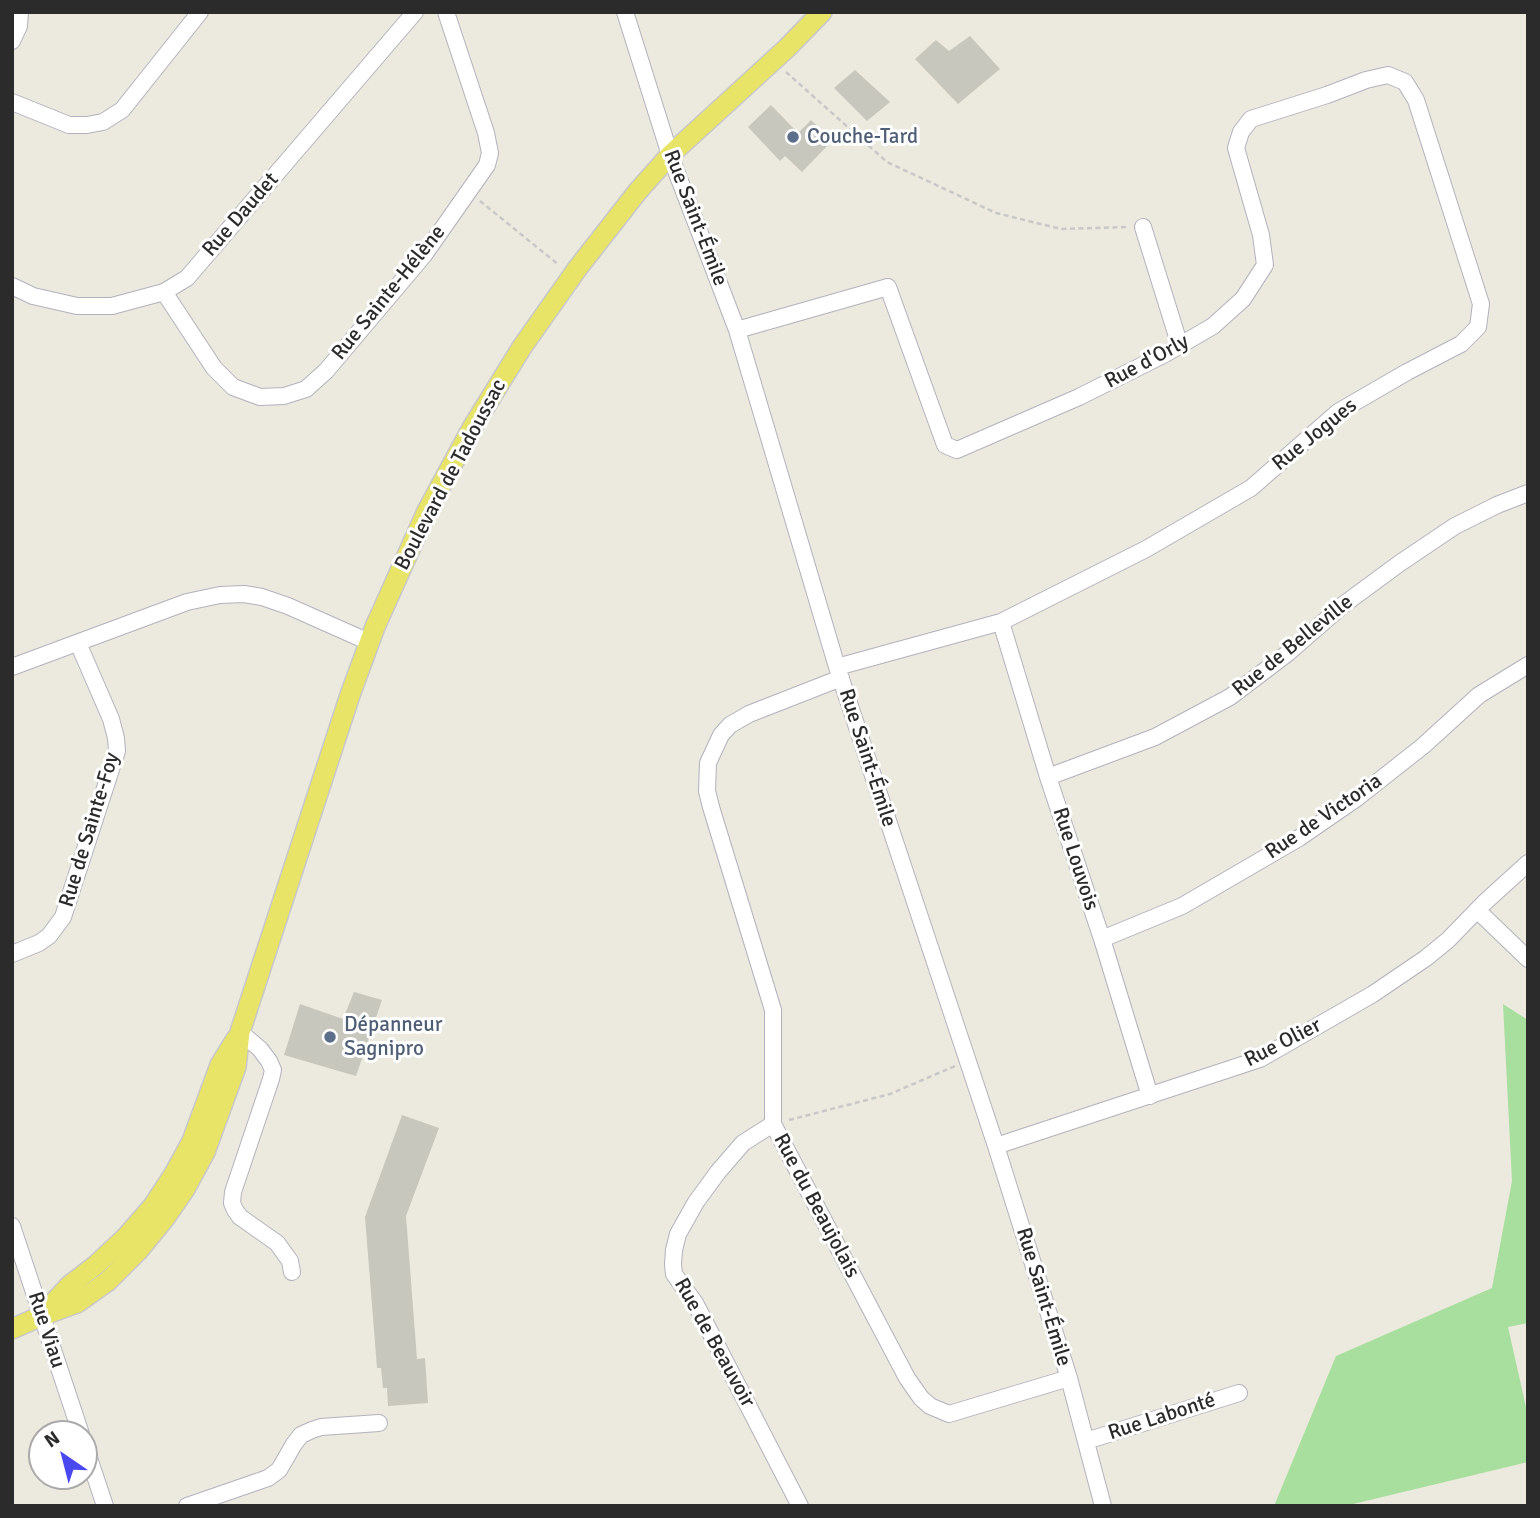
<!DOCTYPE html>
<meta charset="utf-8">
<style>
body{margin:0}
#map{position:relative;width:1540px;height:1518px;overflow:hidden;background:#ece9de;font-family:Signika,sans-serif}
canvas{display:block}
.frame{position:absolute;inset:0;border:14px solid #2b2b2b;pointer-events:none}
.north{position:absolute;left:28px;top:1420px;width:70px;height:70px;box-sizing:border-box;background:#fff;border:2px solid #aaa;border-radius:50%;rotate:325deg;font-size:19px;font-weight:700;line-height:28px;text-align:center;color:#2b2b2b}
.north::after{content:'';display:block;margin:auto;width:24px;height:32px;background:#4a49ef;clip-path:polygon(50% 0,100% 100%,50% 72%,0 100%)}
</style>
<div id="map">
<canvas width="1540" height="1518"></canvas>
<div class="frame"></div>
<div class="north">N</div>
</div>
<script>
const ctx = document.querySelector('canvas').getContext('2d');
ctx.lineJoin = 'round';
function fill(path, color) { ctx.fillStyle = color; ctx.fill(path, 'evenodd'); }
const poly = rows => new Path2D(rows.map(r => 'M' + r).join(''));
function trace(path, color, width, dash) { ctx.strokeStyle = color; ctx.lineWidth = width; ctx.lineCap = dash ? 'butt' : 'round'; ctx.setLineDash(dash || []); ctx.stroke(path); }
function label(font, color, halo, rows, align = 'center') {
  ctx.font = font + ' Signika,sans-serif'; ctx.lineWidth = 6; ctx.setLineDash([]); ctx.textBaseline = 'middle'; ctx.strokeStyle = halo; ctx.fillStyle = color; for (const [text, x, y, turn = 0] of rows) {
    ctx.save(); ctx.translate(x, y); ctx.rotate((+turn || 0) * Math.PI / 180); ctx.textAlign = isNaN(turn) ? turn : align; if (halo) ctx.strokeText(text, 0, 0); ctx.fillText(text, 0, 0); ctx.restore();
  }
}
const green = poly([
 [1503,1004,1528,1020,1528,1323,1508,1327,1528,1416,1528,1462,1345,1506,1274,1506,1336,1356,1492,1288,1512,1181]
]);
const building = poly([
 [970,36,1000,69,958,104,915,59,936,40,949,51],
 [855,70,890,102,867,121,834,88],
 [771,105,798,133,811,120,832,141,802,172,785,156,780,161,748,127],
 [354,992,382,1000,356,1076,284,1055,300,1004,343,1019],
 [402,1115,439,1128,406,1216,417,1359,425,1358,428,1403,388,1406,387,1388,383,1388,381,1368,377,1368,365,1217]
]);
const path = poly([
 [786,72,887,162,996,213,1061,229,1128,227],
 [480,201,559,265],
 [789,1120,890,1094,955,1066]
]);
const minor = poly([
 [625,12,670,155,737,330,837,667,996,1146,1069,1378,1103,1506],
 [12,41,19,26,20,12],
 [12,102,69,125,87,125,103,122,122,110,200,12],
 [1143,227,1180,346],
 [12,286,33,296,77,306,112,306,164,292,187,278,415,12],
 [164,292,214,368,233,387,260,397,284,396,306,389,326,371,424,255,487,165,490,153,486,133,446,12],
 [737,330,888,287,945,445,957,450,1079,397,1165,354,1213,326,1243,299,1265,265,1261,235,1236,148,1241,132,1251,119,1327,95,1366,80,1388,75,1405,82,1416,100,1481,304,1478,327,1461,344,1407,372,1338,412,1251,488,1146,549,1001,622,837,667],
 [1001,622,1048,777,1102,939,1150,1096],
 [12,667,187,602,220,595,244,594,262,597,288,606,369,642],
 [841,678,749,714,730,725,721,735,708,763,707,791,711,807,773,1010,773,1124,907,1378,921,1398,930,1406,949,1414,1069,1378],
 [1048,777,1155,737,1230,697,1288,653,1343,605,1400,563,1455,526,1497,505,1528,493],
 [1477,910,1528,959],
 [1102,939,1182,906,1299,838,1357,798,1423,746,1479,695,1528,665],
 [12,954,39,943,49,936,63,917,117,751,116,738,111,719,78,643],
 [240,1032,260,1049,269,1061,273,1070,271,1079,233,1192,232,1203,235,1210,240,1217,277,1243,290,1261,292,1272],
 [773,1124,743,1143,718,1172,696,1202,678,1234,674,1250,673,1264,674,1274,695,1303,800,1506],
 [996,1146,1260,1059,1373,994,1426,958,1448,940,1484,903,1528,863],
 [12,1226,81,1434],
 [1086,1441,1239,1393],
 [84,1443,105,1506],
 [187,1506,268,1478,279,1470,294,1444,301,1435,312,1430,321,1427,379,1423]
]);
const major = poly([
 [44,1313,70,1285,96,1265,126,1237,153,1206,174,1174,192,1141,220,1065,236,1039],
 [12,1329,41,1316,77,1303,108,1281,138,1251,165,1218,185,1189,205,1152,236,1067,240,1032,350,695,375,627,427,511,472,428,522,347,577,269,638,191,670,155,787,48,822,12]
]);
const markers = [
 [793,137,7,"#5c6f8a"],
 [330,1037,7,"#5c6f8a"]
];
const serviceNames = [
 ["Couche-Tard",807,137],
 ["Dépanneur",344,1025],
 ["Sagnipro",344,1049]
];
const streetNames = [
 ["Rue Daudet",241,215,-49],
 ["Rue Saint-Émile",695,218,69],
 ["Rue Sainte-Hélène",389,293,-51],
 ["Rue d'Orly",1147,362,-28],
 ["Rue Jogues",1315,435,-39],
 ["Boulevard de Tadoussac",451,475,-62],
 ["Rue de Belleville",1293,646,-39],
 ["Rue Saint-Émile",867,758,72],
 ["Rue de Victoria",1324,817,-34],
 ["Rue de Sainte-Foy",90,830,-73],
 ["Rue Louvois",1075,859,72],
 ["Rue Olier",1283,1043,-27],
 ["Rue du Beaujolais",816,1206,62],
 ["Rue Saint-Émile",1043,1297,73],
 ["Rue Viau",46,1330,72],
 ["Rue de Beauvoir",714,1343,61],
 ["Rue Labonté",1162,1417,-18]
];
fill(green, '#a8df9e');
fill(building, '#c8c7bd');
trace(minor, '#b2b2be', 18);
trace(major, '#c8c8c8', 22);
trace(path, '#c8c8c8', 2.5, [5, 3.5]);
trace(minor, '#fff', 16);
trace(major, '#e8e467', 19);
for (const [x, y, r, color] of markers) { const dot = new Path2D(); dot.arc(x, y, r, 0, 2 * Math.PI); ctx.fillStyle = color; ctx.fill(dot); trace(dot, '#fff', 2.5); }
label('21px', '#4e5e75', '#fff', serviceNames, 'left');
label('21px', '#2b2b2b', '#fff', streetNames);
</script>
